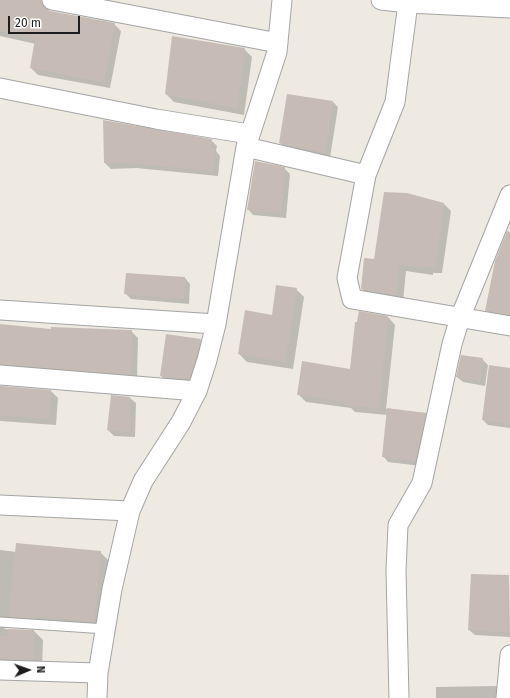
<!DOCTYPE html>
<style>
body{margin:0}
#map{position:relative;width:510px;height:698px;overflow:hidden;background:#eeeae2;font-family:"Fira Sans",sans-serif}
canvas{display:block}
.north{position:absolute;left:8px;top:650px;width:40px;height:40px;-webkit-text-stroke:3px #fff;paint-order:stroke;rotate:88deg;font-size:11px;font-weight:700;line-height:16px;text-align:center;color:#1d1d1d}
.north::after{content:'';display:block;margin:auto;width:14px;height:18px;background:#1d1d1d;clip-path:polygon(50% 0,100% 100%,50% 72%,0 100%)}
.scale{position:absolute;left:8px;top:16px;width:72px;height:18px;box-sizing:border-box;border:2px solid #1d1d1d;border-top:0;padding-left:5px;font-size:12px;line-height:14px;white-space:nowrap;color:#1d1d1d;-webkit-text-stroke:3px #fff;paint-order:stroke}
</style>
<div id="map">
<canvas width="510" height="698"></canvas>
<div class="north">N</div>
<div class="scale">20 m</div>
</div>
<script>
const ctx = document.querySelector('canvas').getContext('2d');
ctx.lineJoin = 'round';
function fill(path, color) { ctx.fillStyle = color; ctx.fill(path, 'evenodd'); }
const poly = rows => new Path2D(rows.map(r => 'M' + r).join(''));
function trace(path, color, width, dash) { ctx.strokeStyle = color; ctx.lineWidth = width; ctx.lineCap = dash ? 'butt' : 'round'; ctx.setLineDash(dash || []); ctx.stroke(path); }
const shadow = poly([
 [0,0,50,0,48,11,114,24,121,31,110,88,38,75,31,68,36,44,0,36],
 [244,49,252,57,244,115,174,102,166,94],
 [333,102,338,107,330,158,286,149,280,143],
 [104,121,211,140,217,146,216,151,220,156,218,176,136,168,111,169,105,163],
 [284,168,290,174,286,218,253,215,248,209],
 [444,204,451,211,442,273,433,273,433,275,406,271,403,302,369,296,362,289,375,260],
 [510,258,510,319,491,316,486,310],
 [185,278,190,284,189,304,131,299,126,294],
 [296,289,304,297,293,369,247,362,239,354],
 [388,317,395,325,386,409,426,413,431,419,421,466,388,462,383,456,388,415,355,412,351,408,306,402,298,394,351,370],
 [0,326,52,330,131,331,138,338,137,380,0,374],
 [200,340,206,345,195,384,167,381,161,376],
 [482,359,488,365,485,386,463,382,457,377],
 [510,369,510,428,488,425,483,420],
 [0,386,51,391,58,398,56,425,0,421],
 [130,398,136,403,135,437,114,436,108,430],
 [0,550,17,552,100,552,109,561,103,630,9,625,4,629,34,631,43,640,42,668,0,673],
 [509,576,510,637,475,635,469,630],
 [496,686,502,693,502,698,436,698,436,687]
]);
const building = poly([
 [0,0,41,0,45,8,50,11,115,23,104,82,30,68,35,39,0,31],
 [172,36,245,48,237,108,165,94],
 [287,94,333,101,325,153,279,143],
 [103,120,212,139,210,149,215,149,213,171,130,163,104,163],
 [255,161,285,167,281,213,247,210],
 [384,192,407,193,444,203,435,266,426,266,426,268,399,264,396,295,361,289,364,258,374,259],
 [507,231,510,232,510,315,485,311,495,261],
 [126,273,185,277,184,299,124,294],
 [276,285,297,288,285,362,238,354,245,310,272,315],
 [359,311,388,316,379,408,346,405,347,402,297,395,302,361,350,369,355,322,357,322],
 [0,324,51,329,51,327,132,330,131,375,0,364],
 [166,334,201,339,189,379,160,376],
 [461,355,483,358,480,381,456,377],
 [489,365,510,368,510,424,482,420],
 [0,386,51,390,49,419,0,415],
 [111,395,130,397,130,432,107,430],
 [387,408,426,413,415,461,382,457],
 [16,543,101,551,94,622,35,616,35,618,9,617],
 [471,574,509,575,507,632,468,630],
 [8,629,34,630,33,660,0,659,0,636,8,636]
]);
const service = poly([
 [0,622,106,629]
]);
const minor = poly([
 [52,0,278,43],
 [381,0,408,3,510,8],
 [408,3,395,102,366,175,347,278,352,299,510,326],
 [0,88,156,119,249,134],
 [246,147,366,175],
 [0,310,216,324],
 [0,375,197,391],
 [0,505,130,511],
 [0,670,98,673],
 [97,698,98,673,112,589,130,511,143,481,181,422,197,391,207,360,216,324,246,147,277,52,282,0],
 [399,698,396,571,398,525,422,483,452,344,460,318,510,195],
 [506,698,510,655]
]);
fill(shadow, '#0003');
fill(building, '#c6bcb5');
trace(service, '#a4a4a4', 11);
trace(minor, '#a4a4a4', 21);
trace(service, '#fff', 9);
trace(minor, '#fff', 19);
</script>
